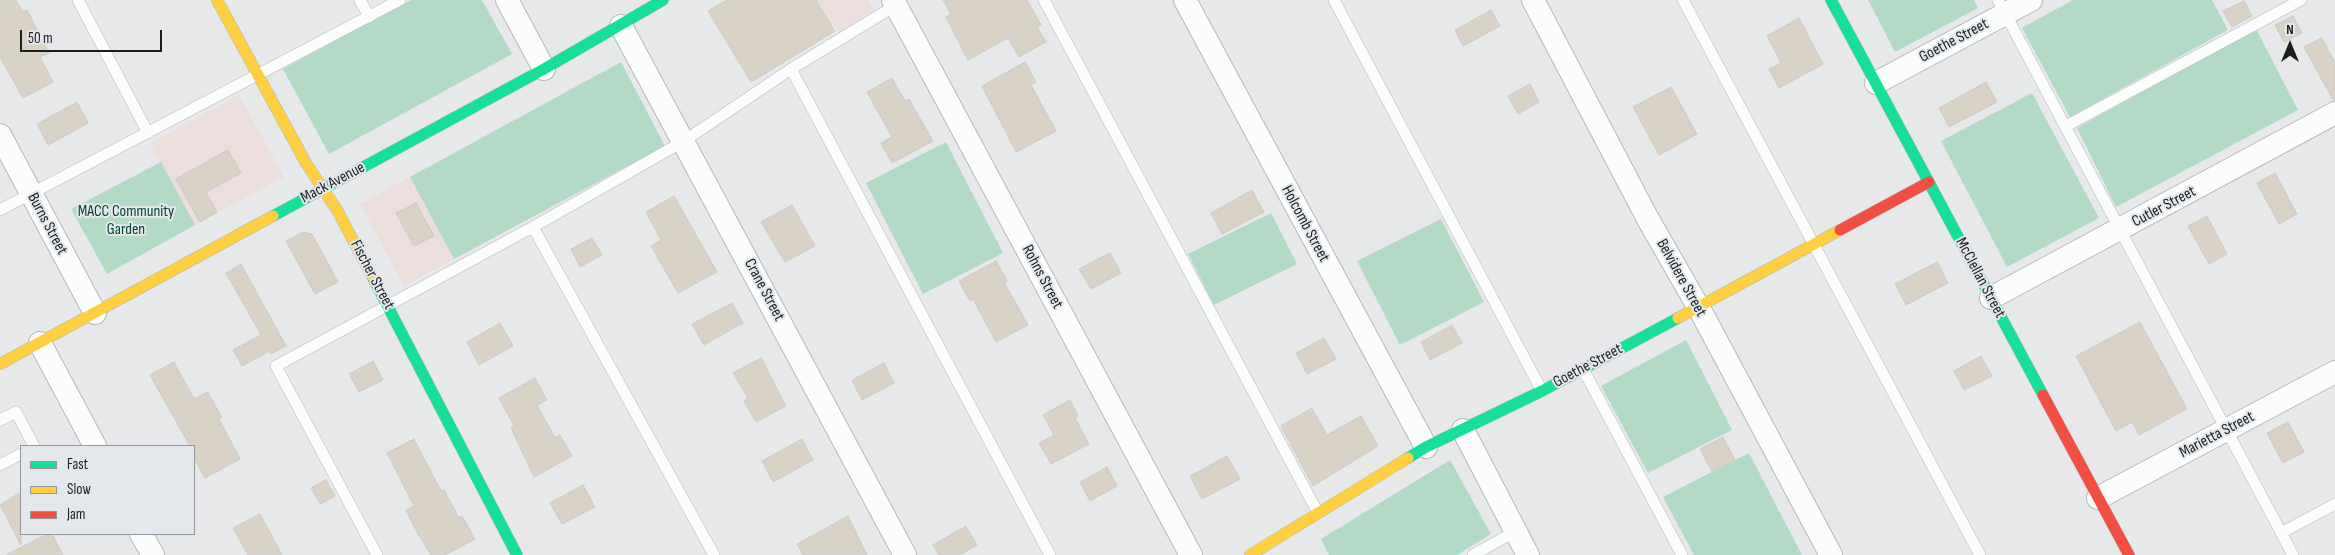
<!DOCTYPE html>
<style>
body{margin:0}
#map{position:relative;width:2335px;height:555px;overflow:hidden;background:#e6e8ea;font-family:"Sofia Sans Condensed",sans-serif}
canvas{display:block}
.legend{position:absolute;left:20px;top:445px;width:175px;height:90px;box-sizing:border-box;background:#e4e7ec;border:1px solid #94969a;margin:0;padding:6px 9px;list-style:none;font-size:15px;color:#1c1d1f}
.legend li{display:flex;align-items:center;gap:10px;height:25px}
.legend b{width:25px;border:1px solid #94969a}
.north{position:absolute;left:2265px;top:20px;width:50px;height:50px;-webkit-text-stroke:4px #e4e7ec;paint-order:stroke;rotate:0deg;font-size:14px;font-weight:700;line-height:20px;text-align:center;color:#1c1d1f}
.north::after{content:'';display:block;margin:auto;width:18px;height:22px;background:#1c1d1f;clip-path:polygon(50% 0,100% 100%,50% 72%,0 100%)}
.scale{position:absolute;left:20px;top:30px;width:142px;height:22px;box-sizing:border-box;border:2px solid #1c1d1f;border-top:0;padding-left:6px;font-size:15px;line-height:18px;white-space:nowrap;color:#1c1d1f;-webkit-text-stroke:4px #e4e7ec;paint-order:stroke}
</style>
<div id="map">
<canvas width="2335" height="555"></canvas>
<ul class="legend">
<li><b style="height:6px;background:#16e098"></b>Fast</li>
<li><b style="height:6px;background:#ffcf43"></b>Slow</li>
<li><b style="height:6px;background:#f24e42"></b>Jam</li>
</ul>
<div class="north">N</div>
<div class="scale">50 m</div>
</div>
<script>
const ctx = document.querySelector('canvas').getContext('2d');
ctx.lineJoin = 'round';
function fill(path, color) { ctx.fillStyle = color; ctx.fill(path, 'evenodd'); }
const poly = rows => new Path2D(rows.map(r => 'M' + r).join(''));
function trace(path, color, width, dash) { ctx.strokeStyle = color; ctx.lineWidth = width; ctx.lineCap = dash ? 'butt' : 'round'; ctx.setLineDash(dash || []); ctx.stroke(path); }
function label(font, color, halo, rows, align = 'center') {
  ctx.font = font + ' "Sofia Sans Condensed",sans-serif'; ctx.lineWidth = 4; ctx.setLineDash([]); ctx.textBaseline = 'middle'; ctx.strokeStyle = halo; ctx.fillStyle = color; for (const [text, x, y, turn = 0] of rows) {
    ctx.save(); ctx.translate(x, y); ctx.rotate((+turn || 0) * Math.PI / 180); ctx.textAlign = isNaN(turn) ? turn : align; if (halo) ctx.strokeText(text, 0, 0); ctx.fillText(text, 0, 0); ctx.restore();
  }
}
const commercial = poly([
 [817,0,868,0,874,10,839,33],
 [239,95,284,177,195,225,150,143],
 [410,177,454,259,404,286,360,204]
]);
const green = poly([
 [411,0,482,0,512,54,329,154,283,69],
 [1868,0,1974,0,1978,8,1895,52],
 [2073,0,2212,0,2228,30,2070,117,2022,28],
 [2256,29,2298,110,2116,207,2077,128],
 [621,62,665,146,454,259,410,177],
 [2032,93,2099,218,2007,267,1941,141],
 [946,142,1003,253,923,294,866,183],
 [161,162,195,225,107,274,71,209],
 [1271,213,1297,264,1214,305,1188,254],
 [1441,219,1484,302,1400,345,1357,261],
 [1686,340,1732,430,1648,473,1601,386],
 [1749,453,1802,555,1694,555,1663,497],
 [1450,460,1491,534,1457,555,1329,555,1321,539]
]);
const building = poly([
 [0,0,16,0,23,12,27,10,49,53,40,57,53,82,23,98,0,57,0,0],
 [727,0,816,0,835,31,751,82,708,11,727,0],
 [943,0,1027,0,1041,25,1037,27,1046,42,1019,57,1008,38,968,60,946,17,951,14,943,0],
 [2244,1,2252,16,2232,27,2223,11,2244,1],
 [1491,10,1500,26,1463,46,1455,30,1491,10],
 [2293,16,2302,33,2284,42,2275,25,2293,16],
 [1799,18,1823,64,1779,88,1769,69,1781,63,1767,36,1799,18],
 [2322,38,2335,63,2335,100,2333,100,2304,47,2322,38],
 [1025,62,1036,82,1031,85,1056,131,1016,152,982,86,1025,62],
 [892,78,905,101,909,99,933,141,892,163,881,143,892,137,867,92,892,78],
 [1986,82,1997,102,1949,127,1939,108,1986,82],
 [1530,84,1539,102,1518,114,1508,96,1530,84],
 [1671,87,1697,134,1659,155,1633,107,1671,87],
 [77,102,88,123,48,145,37,124,77,102],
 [228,150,241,173,206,192,217,212,200,222,176,179,228,150],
 [2275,173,2297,214,2279,224,2257,183,2275,173],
 [1252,190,1264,212,1222,234,1211,213,1252,190],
 [674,196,717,272,678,293,651,246,661,240,646,212,674,196],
 [416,203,434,236,414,246,396,213,416,203],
 [792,205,815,246,785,262,761,222,792,205],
 [2207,216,2227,254,2209,264,2188,226,2207,216],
 [303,232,312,234,338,282,315,294,286,241,303,232],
 [592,238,602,255,580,267,571,249,592,238],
 [1110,253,1121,273,1091,289,1079,269,1110,253],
 [996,261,1007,281,1004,282,1028,325,996,342,973,299,970,301,959,281,996,261],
 [1937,262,1948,283,1906,305,1895,284,1937,262],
 [241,264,286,346,271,354,270,351,242,366,233,350,261,335,226,273,241,264],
 [732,303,743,323,704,345,692,324,732,303],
 [2140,322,2187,409,2139,435,2132,422,2116,431,2076,356,2140,322],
 [500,323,513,346,479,365,467,342,500,323],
 [1452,325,1462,343,1430,360,1421,342,1452,325],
 [1324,338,1336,359,1307,374,1296,353,1324,338],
 [1981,356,1992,376,1964,390,1954,371,1981,356],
 [761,358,786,406,756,422,744,401,748,398,733,373,761,358],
 [373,361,383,380,359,392,349,374,373,361],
 [174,362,194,399,208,392,222,418,219,419,240,459,205,478,194,458,194,446,190,446,150,375,174,362],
 [884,363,894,383,862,400,852,380,884,363],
 [535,378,547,400,537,405,555,438,560,435,572,456,534,477,511,428,514,426,499,398,535,378],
 [1070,400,1078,416,1075,418,1089,444,1051,464,1039,443,1054,435,1043,415,1070,400],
 [1312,408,1327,435,1361,416,1378,446,1313,486,1281,426,1312,408],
 [2288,422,2304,452,2283,463,2267,433,2288,422],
 [1723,437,1735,460,1712,472,1700,449,1723,437],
 [414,439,441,491,444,490,459,518,462,516,475,539,445,555,431,555,418,534,406,510,414,506,387,453,414,439],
 [802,439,813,460,773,482,762,461,802,439],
 [1227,456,1240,479,1202,499,1190,476,1227,456],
 [1107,467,1117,486,1090,501,1080,482,1107,467],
 [326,480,335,496,320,504,311,488,326,480],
 [583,485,595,507,562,524,550,503,583,485],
 [21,492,21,545,0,505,21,492],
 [260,514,282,555,248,555,233,528,260,514],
 [848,516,867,555,803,555,797,544,848,516],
 [966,526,977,545,959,555,939,555,933,545,966,526],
 [47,534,52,534,63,555,6,555,47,534]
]);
const lane = poly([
 [78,0,148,133],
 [360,0,369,17],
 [1044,0,1318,513],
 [1334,0,1542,391],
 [1683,0,1980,555],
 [1998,0,2293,555],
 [791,69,1050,555],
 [2066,126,2301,0],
 [0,210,400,0],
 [533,227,714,555],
 [1583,369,1682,555],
 [0,420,16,412,34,446],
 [0,465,21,454],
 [2281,533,2335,504],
 [377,555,276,366,533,227,684,141,791,69,898,4],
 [1473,555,1516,531]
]);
const street = poly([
 [507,0,544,69],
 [893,0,1191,555],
 [1185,0,1426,447],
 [1533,0,1649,221,1699,308,1831,555],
 [621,26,905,555],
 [1876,83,2031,0],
 [0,135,95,313],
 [1991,298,2335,113],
 [40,343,95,446],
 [1463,430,1528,555],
 [2098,498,2335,372],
 [141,534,153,555]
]);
const fast = poly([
 [1831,0,2043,395],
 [273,216,544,69,663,0],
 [372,276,517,555],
 [1408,458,1426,447,1542,391,1678,318]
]);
const slow = poly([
 [217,0,306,163,337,210,372,276],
 [1678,318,1840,230],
 [0,364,273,216],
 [1250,555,1408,458]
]);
const jam = poly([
 [1840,230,1929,182],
 [2043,395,2129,555]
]);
const streetNames = [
 ["Goethe Street",1954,41,-28],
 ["Mack Avenue",333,183,-28],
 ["Cutler Street",2164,207,-28],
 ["Burns Street",47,224,62],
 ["Holcomb Street",1305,224,62],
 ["Fischer Street",372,275,62],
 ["Rohns Street",1042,277,62],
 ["Belvidere Street",1681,278,61],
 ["McClellan Street",1980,278,62],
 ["Crane Street",764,290,62],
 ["Goethe Street",1588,366,-28],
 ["Marietta Street",2217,435,-28]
];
const parkNames = [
 ["MACC Community",126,212],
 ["Garden",126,230]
];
fill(commercial, '#ecdedd');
fill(green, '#b3dac7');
fill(building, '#d9d2c6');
trace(building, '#cbcbcc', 1);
trace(lane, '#b7b8ba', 12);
trace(street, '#b7b8ba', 24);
trace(fast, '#b7b8ba', 12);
trace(slow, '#b7b8ba', 12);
trace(jam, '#b7b8ba', 12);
trace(lane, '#fbfcfc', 11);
trace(street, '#fbfcfc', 22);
trace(fast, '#16e098', 11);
trace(slow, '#ffcf43', 11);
trace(jam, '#f24e42', 11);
label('16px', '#1c1d1f', '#e4e7ec', streetNames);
label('16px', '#05472e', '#e4e7ec', parkNames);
</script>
